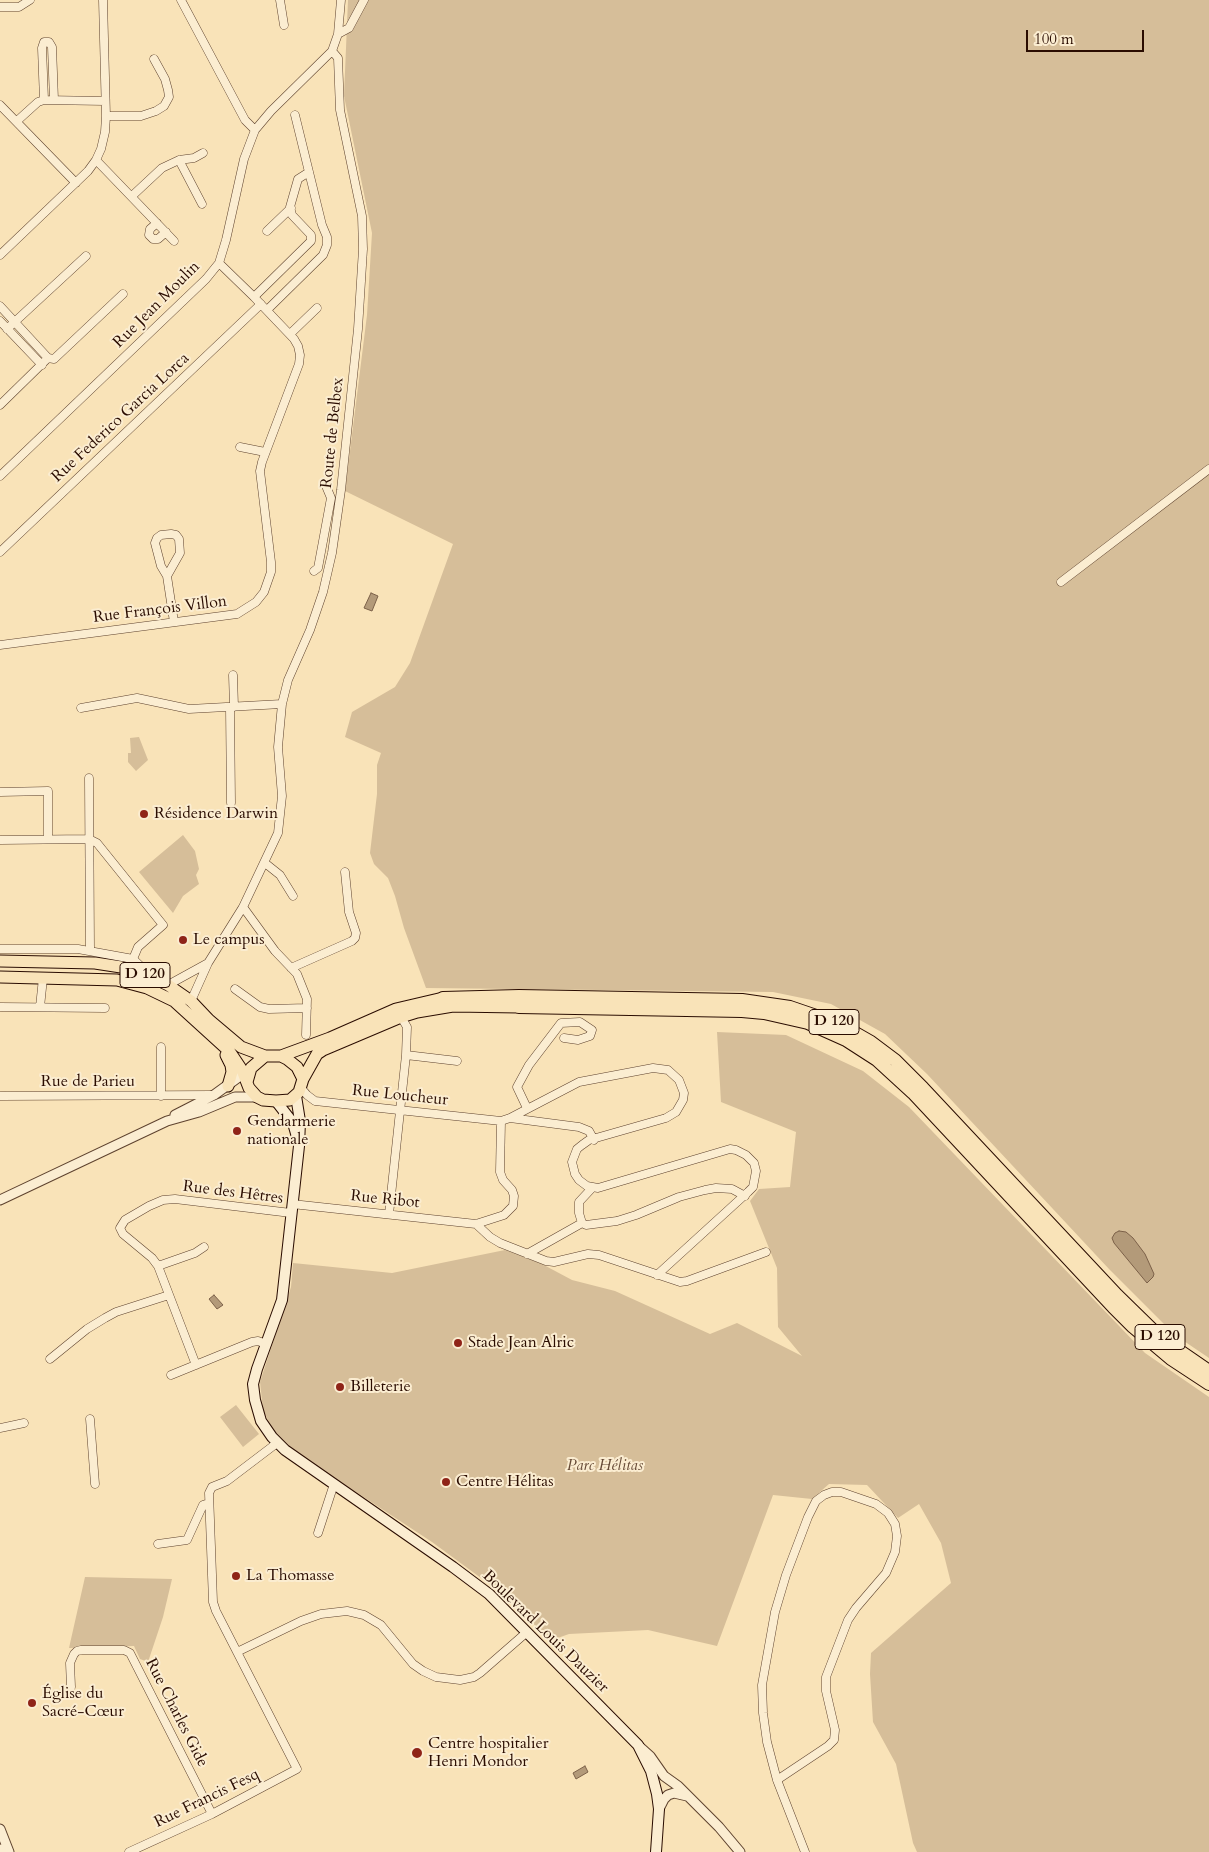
<!DOCTYPE html>
<meta charset="utf-8">
<style>
body{margin:0}
#map{position:relative;width:1209px;height:1852px;overflow:hidden;background:#f9e3b8;font-family:Cardo,serif}
canvas{display:block}
.scale{position:absolute;left:1026px;top:30px;width:118px;height:22px;box-sizing:border-box;border:2px solid #2a0c00;border-top:0;padding-left:6px;font-size:15px;line-height:18px;white-space:nowrap;color:#2a0c00;-webkit-text-stroke:4px #fbedd1;paint-order:stroke}
</style>
<div id="map">
<canvas width="1209" height="1852"></canvas>
<div class="scale">100 m</div>
</div>
<script>
const ctx = document.querySelector('canvas').getContext('2d');
ctx.lineJoin = 'round';
function fill(path, color) { ctx.fillStyle = color; ctx.fill(path, 'evenodd'); }
const poly = rows => new Path2D(rows.map(r => 'M' + r).join(''));
function trace(path, color, width, dash) { ctx.strokeStyle = color; ctx.lineWidth = width; ctx.lineCap = dash ? 'butt' : 'round'; ctx.setLineDash(dash || []); ctx.stroke(path); }
function label(font, color, halo, rows, align = 'center') {
  ctx.font = font + ' Cardo,serif'; ctx.lineWidth = 4; ctx.setLineDash([]); ctx.textBaseline = 'middle'; ctx.strokeStyle = halo; ctx.fillStyle = color; for (const [text, x, y, turn = 0] of rows) {
    ctx.save(); ctx.translate(x, y); ctx.rotate((+turn || 0) * Math.PI / 180); ctx.textAlign = isNaN(turn) ? turn : align; if (halo) ctx.strokeText(text, 0, 0); ctx.fillText(text, 0, 0); ctx.restore();
  }
}
const green = poly([
 [348,0,1209,0,1209,1358,1175,1335,1109,1269,927,1074,885,1034,831,1004,773,992,426,988,404,928,395,896,388,878,374,864,370,853,377,794,377,765,381,753,345,737,352,712,395,687,410,663,453,544,345,491,367,315,372,233,344,96],
 [139,737,148,760,136,771,128,762,128,753,131,753,130,738],
 [183,835,195,851,199,869,196,875,199,884,183,896,173,913,139,872],
 [717,1032,786,1035,863,1071,909,1107,1145,1353,1209,1397,1209,1852,917,1852,913,1843,896,1764,873,1722,870,1674,871,1653,951,1583,941,1543,919,1504,898,1518,867,1485,829,1484,812,1499,773,1495,717,1646,648,1630,569,1634,549,1641,515,1603,432,1542,295,1452,274,1432,263,1410,260,1382,291,1287,293,1263,392,1273,505,1250,542,1264,572,1280,615,1291,710,1334,737,1323,802,1356,778,1327,777,1268,750,1201,759,1189,790,1187,796,1132,721,1102],
 [236,1405,259,1434,243,1447,220,1417],
 [85,1577,172,1579,163,1617,148,1662,140,1659,134,1646,69,1648]
]);
const water = poly([
 [371,593,378,596,372,611,364,608,371,593],
 [1119,1231,1126,1232,1133,1238,1145,1254,1154,1274,1153,1277,1147,1283,1114,1243,1112,1238,1115,1233,1119,1231],
 [214,1295,223,1305,217,1309,209,1299,214,1295],
 [585,1766,588,1772,576,1779,573,1773,585,1766]
]);
const minor = poly([
 [181,0,245,120,255,130],
 [280,0,284,25],
 [0,7,19,7,30,0],
 [338,34,349,28,364,0],
 [44,100,42,48,44,42,49,42,52,47,54,100],
 [0,105,76,183],
 [106,116,141,116,156,111,164,106,169,97,168,90,165,79,154,59],
 [17,121,38,102,44,100,105,101],
 [96,160,174,241],
 [179,160,202,204],
 [132,196,162,168,179,160,194,158,203,153],
 [157,223,150,229,149,235,153,239,158,239,166,232],
 [267,231,291,208],
 [0,255,88,171,96,160,101,149,105,132,106,116,103,0],
 [254,297,311,241,311,235,292,215,290,207,298,179,309,172],
 [0,306,48,358],
 [267,310,323,255,327,245,327,237,322,225,295,115],
 [0,321,42,365],
 [7,329,86,256],
 [290,334,317,308],
 [48,358,54,359,123,294],
 [0,405,48,358],
 [240,447,265,452],
 [0,476,206,279,219,263,226,240,244,159,255,130,271,111,332,51],
 [0,552,261,304],
 [314,571,318,568,331,498,326,486],
 [167,576,180,553,179,539,176,535,171,534,161,535,157,538,155,543,161,566,167,576,174,622],
 [1061,582,1209,469],
 [0,645,237,614,256,602,264,592,271,572,271,562,260,471,262,462,299,364,300,355,298,346,294,339,254,297,219,263],
 [233,675,234,707],
 [230,707,231,803],
 [81,708,137,698,189,709,282,704],
 [89,778,90,950],
 [0,792,48,791,48,839],
 [0,840,89,839,97,843,163,925,138,947,133,959],
 [265,863,280,875,293,896],
 [243,907,275,951,297,974,307,999,306,1035],
 [0,949,78,949,133,959],
 [133,959,150,975],
 [291,968,352,941,355,938,356,933,349,912,345,872],
 [168,985,208,963],
 [235,989,260,1007,269,1009,307,1008],
 [191,1001,208,963,243,907,278,833,282,796,278,747,282,704,288,680,310,630,323,592,332,553,341,490,358,329,363,249,362,216,340,110,338,58,332,51,338,34,341,0],
 [0,1007,105,1008],
 [40,1007,43,978],
 [161,1047,161,1096],
 [406,1055,457,1061],
 [301,1088,307,1095,315,1101,501,1121,510,1118,579,1082,653,1068,668,1070,679,1080,684,1093,683,1100,676,1112,666,1118,589,1140,582,1145,577,1149,572,1162,575,1174,579,1180,587,1186,598,1188,730,1149,736,1150,746,1155,754,1163,756,1171,753,1187,748,1192,657,1275],
 [0,1096,213,1095],
 [527,1108,517,1087,529,1065,561,1023,580,1022,592,1030,590,1036,578,1040,564,1038],
 [510,1118,579,1127,589,1131,594,1140],
 [292,1204,476,1224,504,1215,513,1206,514,1196,512,1190,503,1180,500,1172,501,1121],
 [389,1214,406,1055,407,1027,401,1017],
 [582,1223,586,1225,617,1221,636,1215,679,1197,705,1190,716,1188,732,1189,745,1196],
 [476,1224,490,1237,500,1243,546,1261,554,1262,588,1254,599,1255,680,1282,687,1281,766,1252],
 [527,1254,582,1223,579,1213,579,1202,592,1188],
 [158,1266,195,1253,204,1247],
 [50,1359,87,1329,105,1318,116,1312,169,1295],
 [196,1365,158,1266,152,1258,123,1234,120,1228,125,1220,149,1206,163,1200,175,1199,291,1213],
 [171,1375,252,1342,258,1341,266,1344],
 [90,1419,95,1484],
 [0,1428,24,1423],
 [318,1533,334,1484],
 [158,1544,187,1540,203,1505,209,1503],
 [237,1652,301,1621,321,1614,347,1611,364,1615,381,1625,413,1664,423,1671,436,1677,460,1680,474,1677,480,1673,527,1632],
 [71,1687,70,1663,74,1654,77,1651,81,1650,124,1650,130,1653,212,1814],
 [777,1780,828,1746,834,1740,835,1730,826,1691,826,1677,848,1620,856,1608,886,1573,895,1552,897,1536,895,1524,888,1513,876,1504,841,1492,832,1492,824,1495,816,1501,808,1517,786,1575,775,1612,762,1685,763,1713,767,1742,777,1780,805,1852],
 [129,1852,212,1814,297,1769,216,1611,213,1602,209,1493,212,1487,227,1481,277,1443]
]);
const tertiary = poly([
 [194,1109,199,1112,235,1097,257,1097],
 [175,1115,214,1095,247,1071],
 [0,1200,167,1121,199,1112],
 [640,1747,650,1756,664,1776,678,1786,719,1827,740,1852],
 [659,1809,664,1799,668,1795,674,1793,687,1796],
 [0,1829,9,1852],
 [0,1849,1,1852]
]);
const secondary = poly([
 [296,1096,300,1121,299,1146,282,1300,257,1369,253,1384,255,1400,261,1421,272,1437,285,1450,453,1567,489,1594,638,1745,651,1771,657,1794,659,1809,656,1852],
 [276,1101,293,1123,297,1137]
]);
const primary = poly([
 [0,961,95,963,121,967,153,978,168,985,191,1001,209,1020,241,1047,265,1056],
 [0,977,117,980,147,988,174,1001,230,1052,242,1070,249,1088,257,1097,263,1100,276,1101,290,1100,299,1092,303,1079,297,1067,287,1059,281,1056,265,1056,251,1068,247,1082],
 [226,1055,231,1065,232,1072,228,1086],
 [281,1056,330,1038,396,1009,443,998],
 [303,1079,317,1054,323,1050,401,1017,417,1012,453,1006,519,1007]
]);
const trunk = poly([
 [443,998,519,996,742,1000,790,1007,828,1020,850,1030,871,1042,895,1060,923,1088,1117,1295,1161,1338,1209,1371],
 [519,1007,742,1011,764,1013,808,1023,846,1040,877,1060,913,1093,1113,1307,1133,1327,1171,1359,1209,1384]
]);
const markers = [
 [144,814,5,"#8f2418"],
 [183,940,5,"#8f2418"],
 [237,1131,5,"#8f2418"],
 [458,1343,5,"#8f2418"],
 [340,1387,5,"#8f2418"],
 [446,1482,5,"#8f2418"],
 [236,1576,5,"#8f2418"],
 [32,1703,5,"#8f2418"],
 [417,1753,6,"#8f2418"]
];
const shields = [
 [145,975,50],
 [834,1022,50],
 [1160,1337,50]
];
const shieldNames = [
 ["D 120",145,975],
 ["D 120",834,1022],
 ["D 120",1160,1337]
];
const streetNames = [
 ["Rue Jean Moulin",157,305,-45],
 ["Rue Federico Garcia Lorca",121,418,-43],
 ["Route de Belbex",333,433,-84],
 ["Rue François Villon",160,610,-7],
 ["Rue de Parieu",88,1082],
 ["Rue Loucheur",400,1096,6],
 ["Rue des Hêtres",233,1193,7],
 ["Rue Ribot",385,1200,6],
 ["Boulevard Louis Dauzier",545,1632,44],
 ["Rue Charles Gide",176,1713,63],
 ["Rue Francis Fesq",207,1799,-26]
];
const poiNames = [
 ["Résidence Darwin",154,814],
 ["Le campus",193,940],
 ["Gendarmerie",247,1122],
 ["nationale",247,1140],
 ["Stade Jean Alric",468,1343],
 ["Billeterie",350,1387],
 ["Centre Hélitas",456,1482],
 ["La Thomasse",246,1576],
 ["Église du",42,1694],
 ["Sacré-Cœur",42,1712],
 ["Centre hospitalier",428,1744],
 ["Henri Mondor",428,1762]
];
const parkNames = [
 ["Parc Hélitas",605,1466]
];
fill(green, '#d6be99');
fill(water, '#b39a79');
trace(water, '#7c6149', 1);
trace(minor, '#5e422e', 9);
trace(tertiary, '#5e422e', 11);
trace(secondary, '#2a0c00', 12);
trace(primary, '#2a0c00', 13);
trace(trunk, '#2a0c00', 14);
trace(minor, '#fbedd1', 8);
trace(tertiary, '#fbedd1', 9);
trace(secondary, '#fbedd1', 10);
trace(primary, '#f9e3b8', 11);
trace(trunk, '#f9e3b8', 12);
for (const [x, y, r, color] of markers) { const dot = new Path2D(); dot.arc(x, y, r, 0, 2 * Math.PI); ctx.fillStyle = color; ctx.fill(dot); trace(dot, '#fbedd1', 2); }
for (const [x, y, w] of shields) { const box = new Path2D(); box.roundRect(x - w / 2, y - 12.5, w, 25, 4); ctx.fillStyle = '#fbedd1'; ctx.fill(box); trace(box, '#2a0c00', 1); }
label('bold 15px', '#2a0c00', null, shieldNames);
label('16px', '#2a0c00', '#fbedd1', streetNames);
label('16px', '#2a0c00', '#fbedd1', poiNames, 'left');
label('italic 16px', '#664a36', '#fbedd1', parkNames);
</script>
